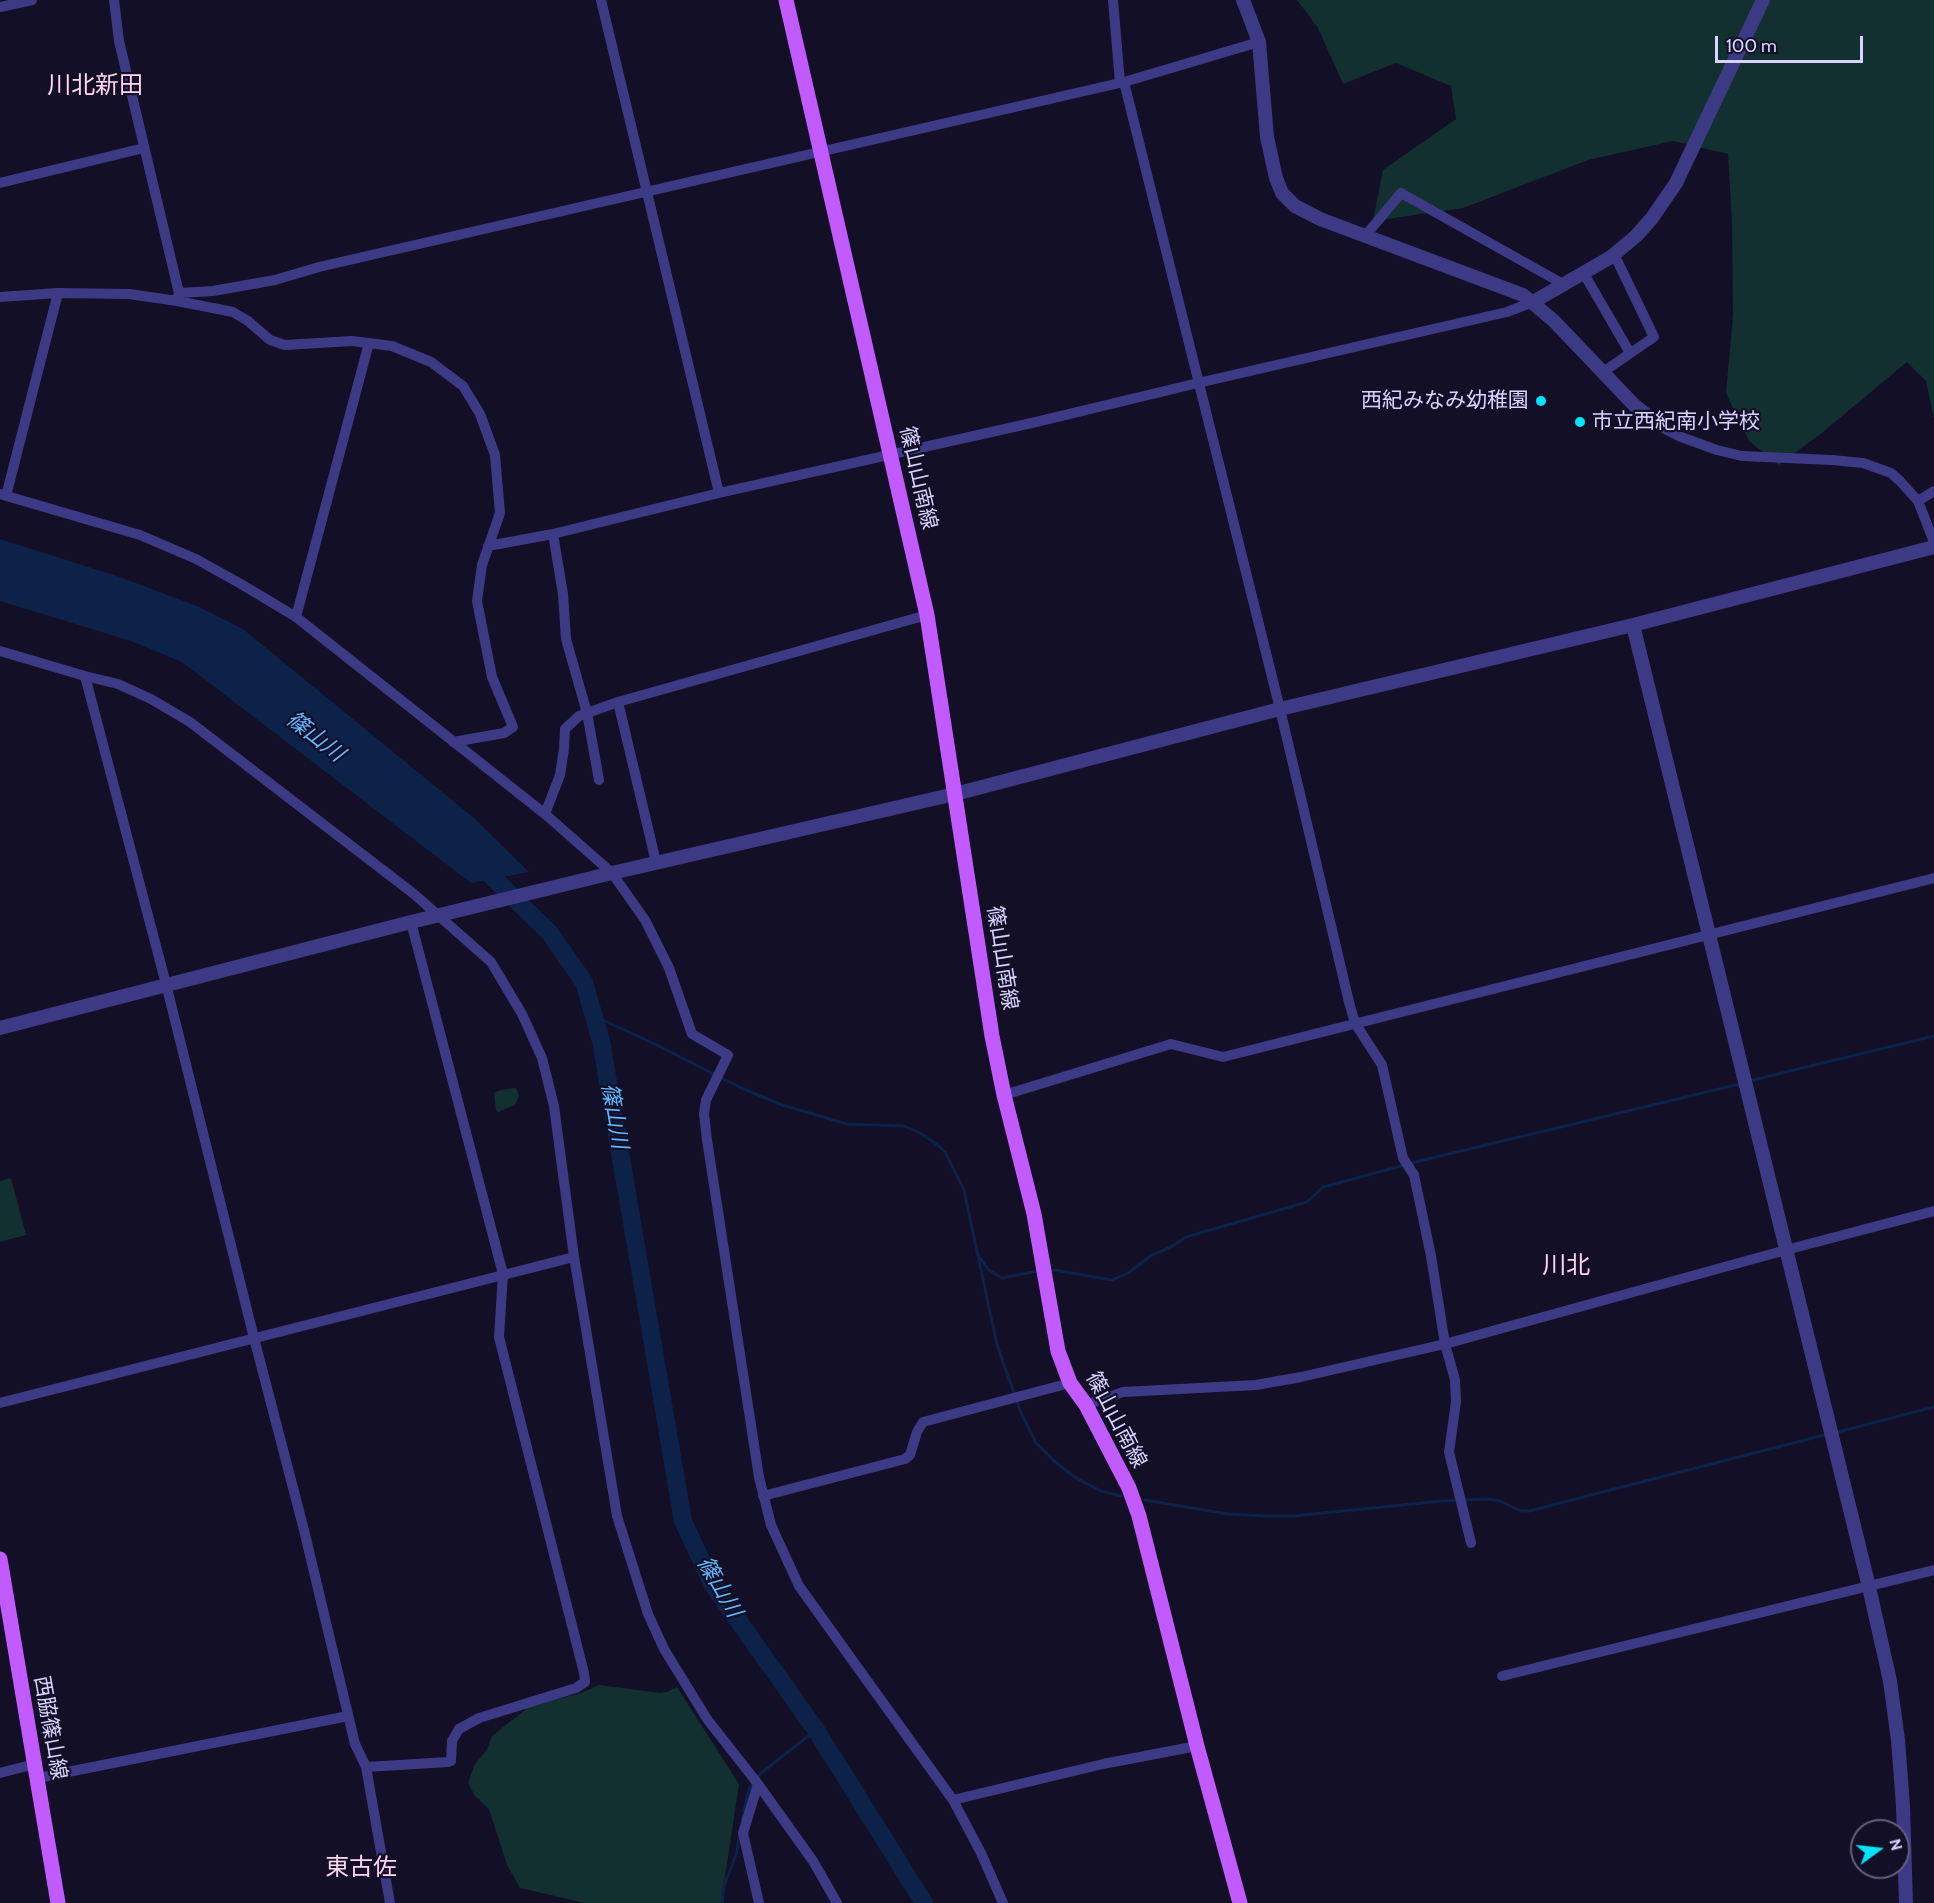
<!DOCTYPE html>
<meta charset="utf-8">
<style>
body{margin:0}
#map{position:relative;width:1934px;height:1903px;overflow:hidden;background:#130f26;font-family:Cabin,sans-serif}
canvas{display:block}
.north{position:absolute;left:1850px;top:1819px;width:60px;height:60px;box-sizing:border-box;background:#130f26;border:2px solid #625e7d;border-radius:50%;rotate:75deg;font-size:16px;font-weight:700;line-height:24px;text-align:center;color:#d9d4ff}
.north::after{content:'';display:block;margin:auto;width:21px;height:27px;background:#00e5ff;clip-path:polygon(50% 0,100% 100%,50% 72%,0 100%)}
.scale{position:absolute;left:1715px;top:36px;width:148px;height:27px;box-sizing:border-box;border:3px solid #d9d4ff;border-top:0;padding-left:8px;font-size:18px;line-height:21px;white-space:nowrap;color:#d9d4ff;-webkit-text-stroke:4px #130f26;paint-order:stroke}
</style>
<div id="map">
<canvas width="1934" height="1903"></canvas>
<div class="north">N</div>
<div class="scale">100 m</div>
</div>
<script>
const ctx = document.querySelector('canvas').getContext('2d');
ctx.lineJoin = 'round';
function fill(path, color) { ctx.fillStyle = color; ctx.fill(path, 'evenodd'); }
const poly = rows => new Path2D(rows.map(r => 'M' + r).join(''));
function trace(path, color, width, dash) { ctx.strokeStyle = color; ctx.lineWidth = width; ctx.lineCap = dash ? 'butt' : 'round'; ctx.setLineDash(dash || []); ctx.stroke(path); }
function label(font, color, halo, rows, align = 'center') {
  ctx.font = font + ' Cabin,"Noto Sans JP",sans-serif'; ctx.lineWidth = 4.5; ctx.setLineDash([]); ctx.textBaseline = 'middle'; ctx.strokeStyle = halo; ctx.fillStyle = color; for (const [text, x, y, turn = 0] of rows) {
    ctx.save(); ctx.translate(x, y); ctx.rotate((+turn || 0) * Math.PI / 180); ctx.textAlign = isNaN(turn) ? turn : align; if (halo) ctx.strokeText(text, 0, 0); ctx.fillText(text, 0, 0); ctx.restore();
  }
}
const green = poly([
 [1297,0,1934,0,1934,419,1926,381,1907,362,1823,432,1779,465,1749,441,1726,393,1733,315,1732,222,1728,154,1673,141,1588,160,1463,208,1373,221,1383,170,1456,119,1451,86,1396,63,1343,84,1318,28],
 [516,1088,519,1096,515,1105,498,1112,496,1110,494,1093,501,1090],
 [11,1178,26,1235,0,1242,0,1181],
 [599,1685,661,1693,667,1692,677,1687,739,1784,721,1903,585,1903,520,1888,507,1865,489,1809,475,1796,468,1783,474,1766,487,1749,492,1736,530,1706,581,1693]
]);
const water = poly([
 [0,539,120,577,197,606,243,629,474,818,529,872,471,883,182,662,131,641,0,601]
]);
const stream = poly([
 [594,1016,657,1045,739,1087,782,1105,847,1124,904,1126,920,1133,935,1143,945,1152,964,1190,997,1345,1021,1413,1036,1443,1054,1461,1076,1478,1101,1491,1121,1496],
 [1749,1081,1934,1036],
 [1411,1163,1740,1084],
 [977,1254,989,1270,1002,1278,1038,1271],
 [1048,1271,1055,1270,1112,1280,1128,1273,1152,1255,1171,1247,1186,1237,1307,1202,1323,1187,1405,1165],
 [1834,1433,1934,1407],
 [1145,1500,1228,1514,1265,1516,1293,1516,1442,1501,1487,1499,1500,1501,1521,1511,1529,1511,1828,1434],
 [742,1820,749,1789,761,1773,816,1730],
 [722,1903,724,1886,737,1852,739,1836]
]);
const river = poly([
 [477,862,549,932,584,982,601,1041,683,1521,713,1585,816,1730,924,1903]
]);
const minor = poly([
 [114,0,119,41,179,293,177,298],
 [601,0,719,493],
 [1113,0,1120,83],
 [0,7,32,0],
 [1124,82,1280,709,1349,1002,1355,1023,1382,1065,1403,1158,1414,1175,1431,1256,1445,1344,1455,1380,1456,1402,1449,1452,1471,1543],
 [0,183,144,148],
 [1366,235,1401,193,1563,284],
 [1583,272,1630,353],
 [179,293,213,291,275,280,319,267,1124,82,1259,42],
 [0,297,58,293,129,294,177,301,233,312,248,321,270,340,285,345,352,341,392,346,431,362,463,386,480,414,495,455,500,513,482,565,477,601,492,677,513,727,504,733,453,742],
 [1603,372,1654,337,1614,254],
 [1648,416,1665,429,1681,437,1717,450,1742,456,1832,460,1863,463,1891,473,1900,481,1918,501,1934,542],
 [0,494,140,535,196,559,241,584,296,617,545,814,612,873,645,920,669,968,692,1034,728,1055,706,1100,704,1114,707,1140,759,1477,771,1525,799,1586,953,1800,981,1853,1003,1903],
 [6,496,58,293],
 [1918,501,1934,491],
 [553,534,563,594,566,639,587,713,599,780],
 [488,546,553,534,719,493,1036,422,1198,383,1507,312,1533,302],
 [296,617,369,343],
 [0,651,85,676,118,684,151,699,190,722,414,894,491,962,522,1014,542,1058,554,1106,574,1257,617,1516,648,1614,664,1649,707,1719,758,1784,813,1861,837,1903],
 [85,676,166,984,254,1338,304,1530,355,1744,366,1767,390,1903],
 [618,702,656,862],
 [545,814,560,775,564,749,565,729,579,716,618,702,927,615],
 [1004,1095,1171,1044,1223,1057,1934,878],
 [0,1403,574,1257],
 [1086,1405,1123,1392,1256,1385,1301,1377,1445,1344,1786,1250,1934,1211],
 [763,1496,905,1459,910,1455,917,1432,923,1422,1070,1383],
 [1502,1676,1934,1570],
 [366,1767,448,1762,451,1761,452,1741,459,1729,479,1718,576,1688,585,1682,584,1673,499,1337,503,1274,411,922],
 [0,1773,35,1764],
 [38,1778,348,1716],
 [758,1784,743,1833,759,1903],
 [953,1800,1103,1764,1197,1746]
]);
const tertiary = poly([
 [1243,0,1259,42,1267,137,1276,178,1282,193,1295,206,1320,219,1523,295,1554,321,1634,405,1648,416],
 [1533,302,1611,257,1636,236,1652,218,1676,183,1763,0],
 [1633,625,1869,1587,1890,1681,1898,1740,1903,1806,1906,1903],
 [0,1028,411,922,612,873,955,794,1280,709,1633,625,1934,547]
]);
const primary = poly([
 [786,0,927,615,992,1036,1004,1095,1034,1214,1058,1351,1070,1383,1086,1405,1129,1488,1139,1516,1197,1746,1240,1903],
 [0,1559,58,1903]
]);
const markers = [
 [1541,401,6,"#00e5ff"],
 [1580,422,6,"#00e5ff"]
];
const poiNames = [
 ["西紀みなみ幼稚園",1529,401],
 ["市立西紀南小学校",1592,422,"left"]
];
const streetNames = [
 ["篠山山南線",918,478,77],
 ["篠山山南線",1002,958,81],
 ["篠山山南線",1116,1420,62],
 ["西脇篠山線",50,1728,80]
];
const waterNames = [
 ["篠山川",315,737,38],
 ["篠山川",614,1116,80],
 ["篠山川",719,1587,60]
];
const quarterNames = [
 ["川北新田",95,86],
 ["川北",1566,1266],
 ["東古佐",361,1868]
];
fill(green, '#12302f');
fill(water, '#0c2248');
trace(stream, '#0c2248', 3);
trace(river, '#0c2248', 18);
trace(minor, '#3d3a85', 10);
trace(tertiary, '#3d3a85', 14);
trace(primary, '#c25bff', 15);
for (const [x, y, r, color] of markers) { const dot = new Path2D(); dot.arc(x, y, r, 0, 2 * Math.PI); ctx.fillStyle = color; ctx.fill(dot); trace(dot, '#130f26', 2); }
label('21px', '#d9d4ff', '#130f26', poiNames, 'right');
label('21px', '#d9d4ff', '#130f26', streetNames);
label('italic 22px', '#62b6ff', '#130f26', waterNames);
label('24px', '#ffd6f0', '#130f26', quarterNames);
</script>
